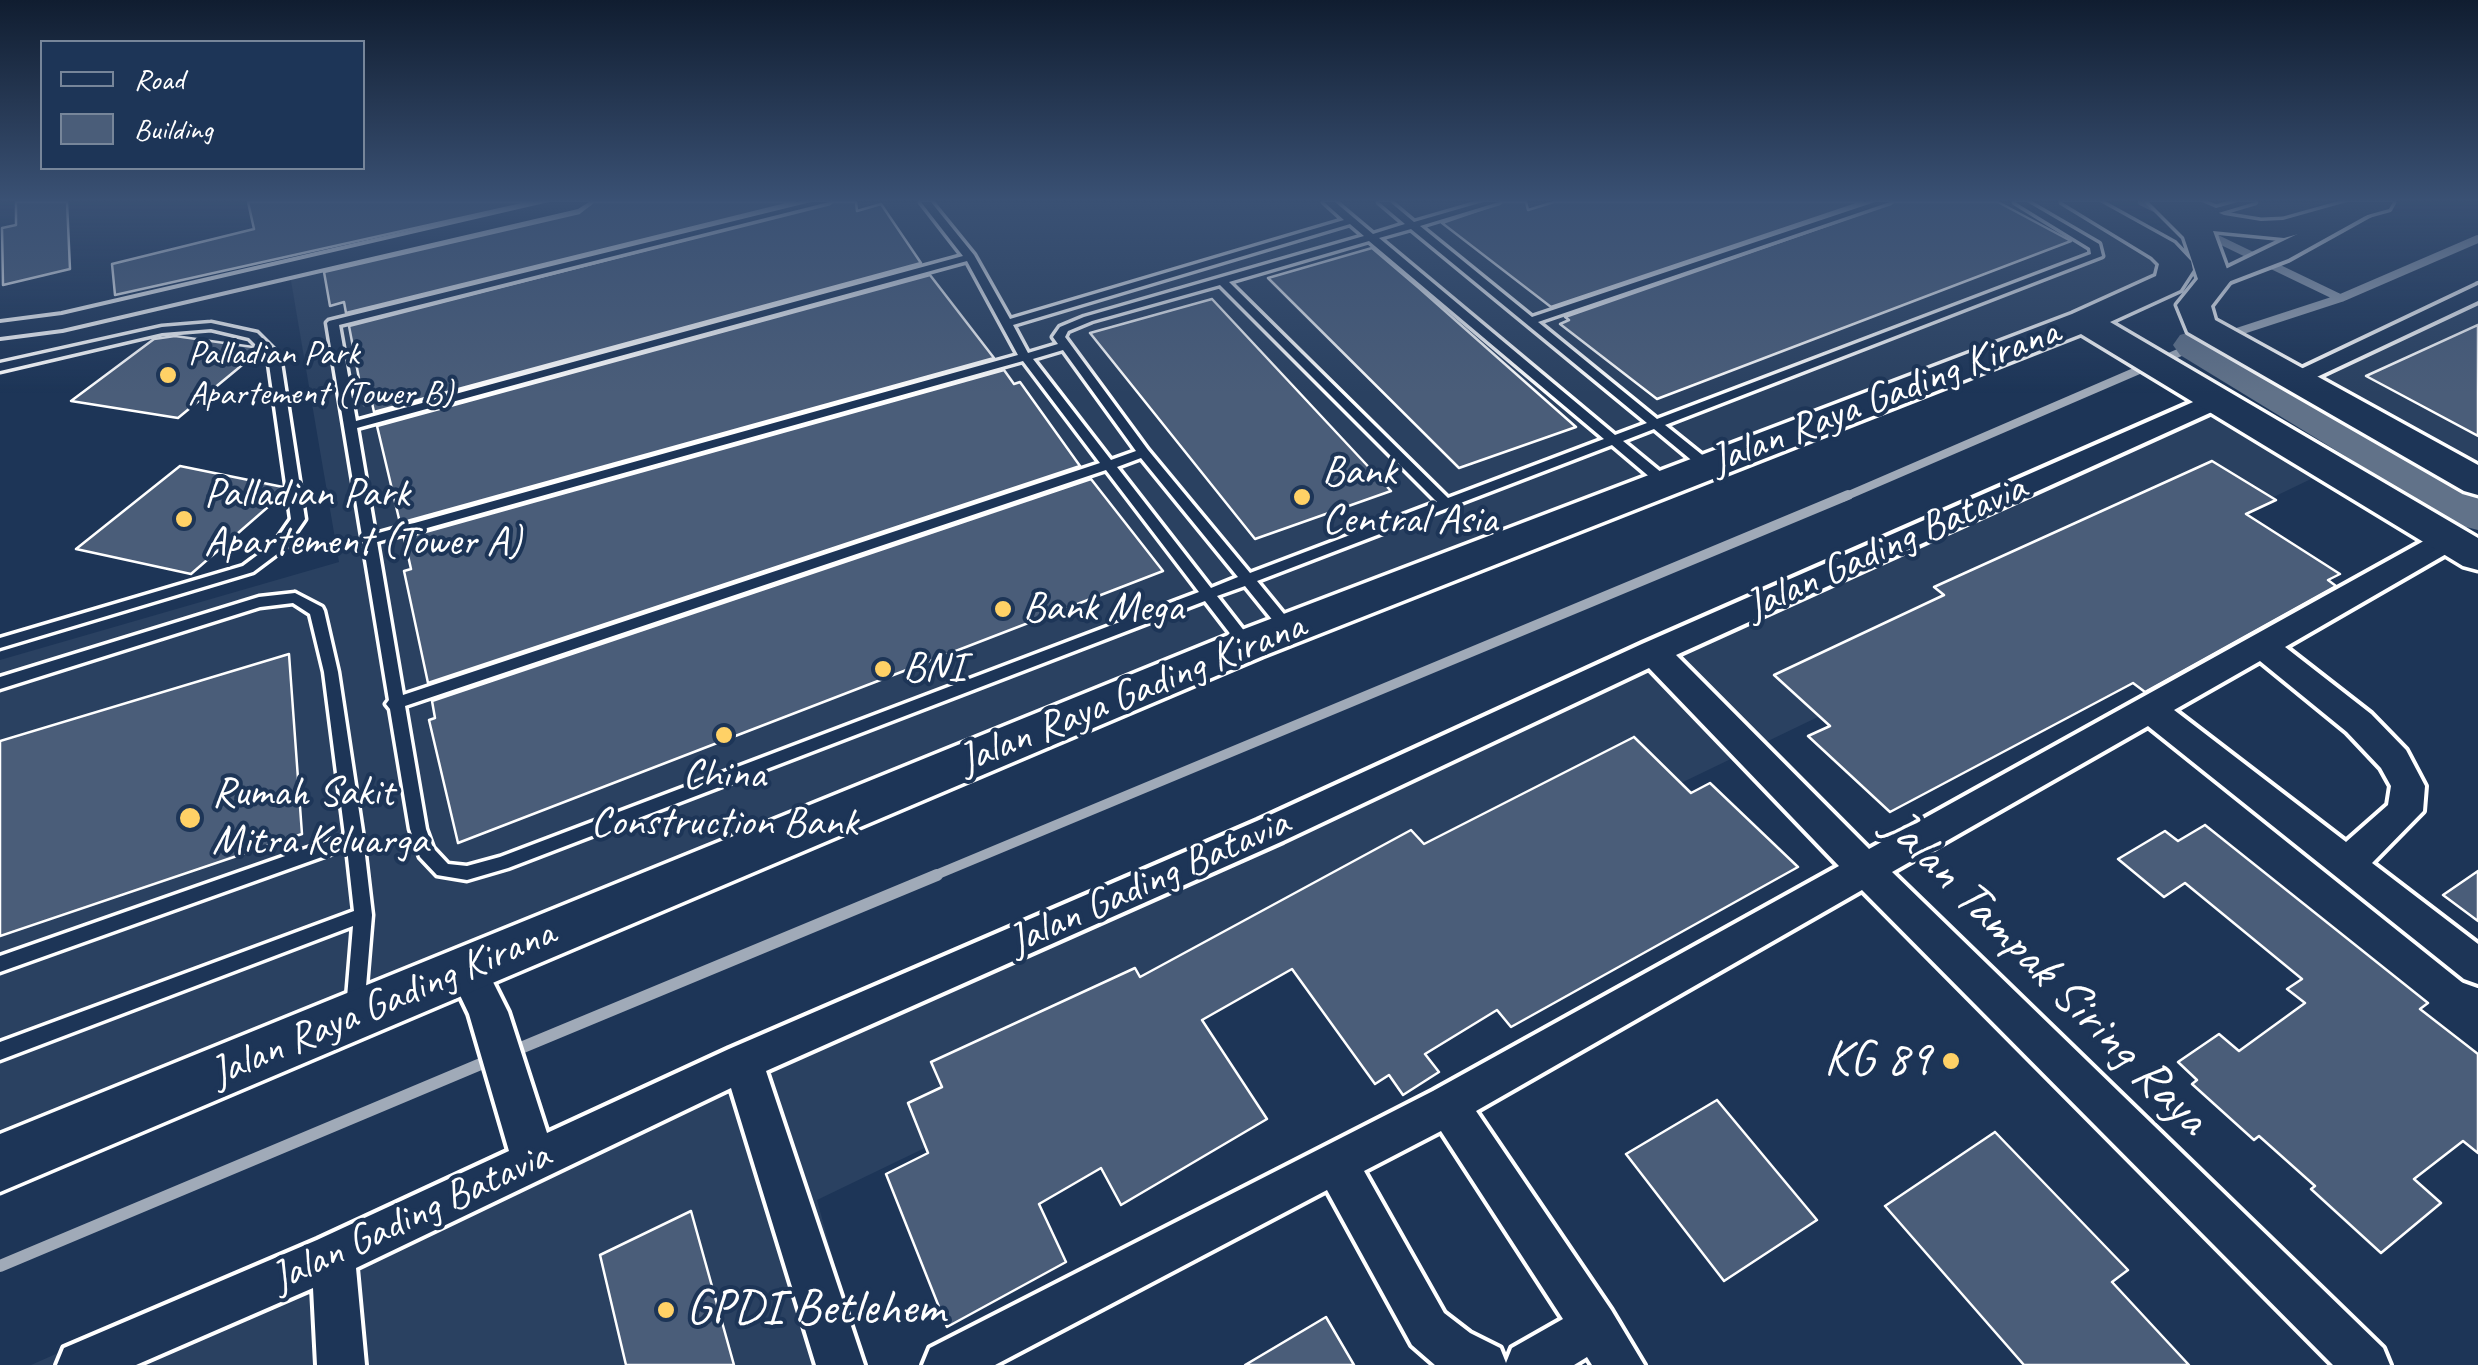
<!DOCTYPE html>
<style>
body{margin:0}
#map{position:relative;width:2478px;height:1365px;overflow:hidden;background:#1d3557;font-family:Caveat,sans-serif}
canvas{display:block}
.legend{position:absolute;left:40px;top:40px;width:325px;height:130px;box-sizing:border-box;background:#1d3557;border:2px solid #77869a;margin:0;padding:12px 18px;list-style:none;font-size:30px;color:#fff}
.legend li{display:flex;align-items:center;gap:20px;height:50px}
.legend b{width:50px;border:2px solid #77869a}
</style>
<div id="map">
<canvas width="2478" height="1365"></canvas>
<ul class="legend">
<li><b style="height:12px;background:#1d3557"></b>Road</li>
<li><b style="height:28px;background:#4a5d79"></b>Building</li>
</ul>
</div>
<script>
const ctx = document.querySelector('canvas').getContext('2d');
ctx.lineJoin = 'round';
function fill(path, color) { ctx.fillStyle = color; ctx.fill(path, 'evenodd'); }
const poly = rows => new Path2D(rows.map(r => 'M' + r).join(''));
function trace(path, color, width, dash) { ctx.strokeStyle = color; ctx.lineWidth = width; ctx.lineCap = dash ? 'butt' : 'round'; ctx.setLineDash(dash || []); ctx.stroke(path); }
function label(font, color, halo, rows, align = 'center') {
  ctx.font = font + ' Caveat,sans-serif'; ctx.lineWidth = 8; ctx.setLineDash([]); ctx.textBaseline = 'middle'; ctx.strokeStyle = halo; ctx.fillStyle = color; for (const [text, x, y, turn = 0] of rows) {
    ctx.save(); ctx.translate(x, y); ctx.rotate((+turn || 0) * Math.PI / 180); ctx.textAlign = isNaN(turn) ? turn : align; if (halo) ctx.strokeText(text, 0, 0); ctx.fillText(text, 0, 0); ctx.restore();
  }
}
const built = poly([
 [578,202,2056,202,2152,254,2156,267,2147,283,1316,602,406,976,0,1133,0,660,339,562,289,269],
 [2179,202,2327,202,2279,222,2213,219],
 [2478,286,2478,479,2295,371],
 [2198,405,2313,478,817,1200,862,1365,31,1365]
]);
const streamFar2 = poly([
 [2142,202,2165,213],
 [2207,234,2340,298],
 [1842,498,2197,345,2341,298,2478,239]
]);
const streamFar1 = poly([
 [931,877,1848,495]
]);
const stream = poly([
 [511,1052,937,875],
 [0,1266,495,1058]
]);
const river = poly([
 [2197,330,2214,335,2478,488,2478,530,2458,525,2180,355,2173,345,2180,335,2197,330]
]);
const building = poly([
 [16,202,67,202,70,269,3,285,2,228,16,225,16,202],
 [248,202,532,202,115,295,112,264,254,229,248,202],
 [593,202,795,202,346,313,344,302,330,306,324,272,579,213,593,202],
 [833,202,856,202,857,211,881,204,921,263,374,412,372,403,364,405,349,326,833,202],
 [1503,202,1526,202,1528,210,1554,202,1863,202,1551,307,1442,223,1503,202],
 [1894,202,1998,202,2071,241,1657,399,1560,324,1569,320,1565,317,1894,202],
 [1372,248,1419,288,1576,427,1459,468,1268,278,1372,248],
 [930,275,994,358,400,523,377,426,930,275],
 [1212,299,1391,491,1255,539,1090,333,1212,299],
 [2478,325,2478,436,2366,376,2478,325],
 [175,336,253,347,258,352,178,418,71,401,154,339,175,336],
 [1004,370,1014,384,1020,382,1080,466,428,683,404,571,411,569,404,538,1004,370],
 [2212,461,2276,500,2246,514,2340,574,2328,580,2336,586,2145,692,2133,683,1890,812,1808,736,1830,726,1774,675,1944,595,1934,587,2212,461],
 [180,466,283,487,284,493,191,574,76,549,180,466],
 [1091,479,1163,571,458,843,429,720,435,718,432,701,1091,479],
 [289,654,302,834,0,936,0,741,289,654],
 [1634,737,1691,793,1710,783,1798,867,1511,1027,1497,1010,1425,1054,1439,1072,1403,1095,1389,1075,1375,1084,1292,969,1202,1020,1267,1119,1121,1205,1101,1168,1039,1204,1066,1262,947,1327,886,1174,928,1153,908,1103,942,1087,931,1062,1135,968,1140,977,1411,830,1424,844,1634,737],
 [2205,825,2428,1003,2420,1009,2478,1054,2478,1153,2463,1141,2414,1179,2441,1203,2381,1253,2311,1189,2315,1186,2259,1136,2254,1140,2192,1084,2197,1080,2178,1062,2219,1034,2239,1051,2305,1003,2287,989,2302,979,2185,883,2164,897,2118,859,2165,831,2178,841,2205,825],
 [2478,871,2478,921,2443,895,2478,871],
 [1717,1100,1817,1220,1724,1281,1626,1154,1717,1100],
 [1995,1132,2128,1270,2112,1282,2189,1365,2024,1365,1885,1206,1995,1132],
 [691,1211,734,1365,626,1365,600,1255,691,1211],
 [1326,1317,1354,1365,1245,1365,1326,1317]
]);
const lane = poly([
 [811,202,829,202,339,325,356,421,963,256,921,202,931,202,974,255,1010,319,1344,220,1324,202,1335,202,1373,234,1405,224,1379,202,1390,202,1414,222,1483,202,1499,202,1420,226,1532,317,1875,202,1890,202,1538,322,1657,419,2091,254,2090,248,2015,202,2027,202,2099,244,2102,256,1665,425,1711,462,1712,465,1711,468,1701,468,1654,429,1623,441,1668,478,1669,481,1668,484,1658,484,1612,445,1257,581,1293,625,1295,629,1293,633,1283,633,1245,586,1217,596,1252,641,1254,645,1252,649,1242,649,1205,601,508,868,467,880,437,875,420,857,410,829,390,709,386,704,389,700,327,323,329,321,811,202],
 [1350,224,1364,236,1084,317,1060,327,1053,337,1058,344,1028,353,1013,325,1350,224],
 [1411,229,1647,423,1615,435,1379,238,1411,229],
 [1369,241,1604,439,1448,498,1229,282,1369,241],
 [967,261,1018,355,375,534,357,428,967,261],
 [1220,285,1437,502,1250,573,1148,450,1065,337,1068,331,1092,321,1220,285],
 [1063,350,1136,451,1111,460,1033,359,1063,350],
 [1023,361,1100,463,403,695,377,542,1023,361],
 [1141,458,1238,577,1211,588,1117,467,1141,458],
 [1106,470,1199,592,500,857,467,866,448,864,433,848,426,829,405,706,1106,470],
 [2188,202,2202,202,2216,208,2238,202,2255,202,2215,214,2188,202],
 [211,323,257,333,280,356,305,519,303,522,285,548,253,572,0,648,0,638,243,566,275,542,291,519,268,357,249,338,211,329,162,333,0,371,0,363,162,327,211,323],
 [295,593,322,607,324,611,338,672,363,838,372,915,364,1010,361,1016,355,1018,349,1016,346,1010,353,926,0,1060,0,1042,354,911,347,848,0,972,0,956,345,835,324,672,310,614,293,603,260,607,0,689,0,677,259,597,295,593]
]);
const street = poly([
 [549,202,589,202,578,209,62,329,0,337,0,323,62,315,549,202],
 [2363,202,2387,204,2288,259,2215,287,2203,280,2363,202],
 [2478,285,2478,301,2304,383,2295,386,2282,378,2478,285],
 [2216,392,2225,394,2229,400,2225,406,1676,655,1869,849,2440,532,2460,532,2465,539,2460,546,2285,647,2371,714,2406,750,2425,786,2423,811,2372,863,2478,944,2478,984,2464,979,2148,726,1892,872,2383,1348,2390,1365,2333,1365,1862,890,1476,1111,1611,1310,1644,1365,1592,1365,1587,1357,1574,1365,1435,1365,1412,1345,1327,1190,995,1365,923,1365,930,1348,1433,1091,1839,866,1649,668,1283,841,766,1071,864,1365,816,1365,731,1088,356,1268,365,1365,317,1365,313,1288,136,1365,57,1365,64,1348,317,1240,509,1151,469,1014,448,970,453,958,467,953,481,958,508,1012,547,1133,729,1049,1257,821,1642,644,2216,392],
 [2260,661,2347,732,2381,768,2391,786,2388,805,2346,842,2174,710,2260,661],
 [1441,1131,1563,1319,1512,1348,1506,1363,1500,1348,1470,1333,1444,1313,1364,1171,1441,1131]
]);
const secondary = poly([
 [2062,202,2100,202,2174,243,2191,261,2193,270,2180,290,2110,322,2478,538,2478,570,2463,566,2081,334,1263,656,0,1192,0,1134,1231,634,2072,314,2156,276,2159,264,2152,257,2062,202],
 [2149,202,2193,202,2224,215,2261,221,2283,220,2347,202,2393,202,2389,209,2284,238,2213,231,2231,280,2211,306,2215,320,2478,465,2478,495,2464,491,2188,332,2177,305,2198,279,2184,237,2149,202]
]);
const markers = [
 [168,375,10,"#ffd166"],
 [1302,497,10,"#ffd166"],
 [184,519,10,"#ffd166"],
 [1003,609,10,"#ffd166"],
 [883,669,10,"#ffd166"],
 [724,735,10,"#ffd166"],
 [190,818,12,"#ffd166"],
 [1951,1061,10,"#ffd166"],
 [666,1310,10,"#ffd166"]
];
const farPoinames = [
 ["Palladian Park",188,355],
 ["Apartement (Tower B)",188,395]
];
const streetNames = [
 ["Jalan Raya Gading Kirana",1885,397,-21],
 ["Jalan Gading Batavia",1886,548,-24],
 ["Jalan Raya Gading Kirana",1132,694,-22],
 ["Jalan Gading Batavia",1149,883,-24],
 ["Jalan Raya Gading Kirana",383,1004,-23],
 ["Jalan Gading Batavia",411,1218,-25]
];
const poiNames = [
 ["Bank",1322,473],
 ["Central Asia",1322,521],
 ["Palladian Park",204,495],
 ["Apartement (Tower A)",204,543],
 ["Bank Mega",1023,609],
 ["BNI",903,669],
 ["China",724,776,"center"],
 ["Construction Bank",724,824,"center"],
 ["Rumah Sakit",212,794],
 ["Mitra Keluarga",212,842]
];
const nearStreetnames = [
 ["Jalan Tampak Siring Raya",2045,973,45]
];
const nearPoinames = [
 ["KG 89",1931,1061],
 ["GPDI Betlehem",686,1310,"left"]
];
fill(built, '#2a4161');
trace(streamFar2, '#a0aab8', 8);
trace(streamFar1, '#a0aab8', 10);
trace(stream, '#a0aab8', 12);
fill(river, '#617289');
fill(building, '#4a5d79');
trace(building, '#fff', 2.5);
trace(lane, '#fff', 7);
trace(street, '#fff', 8);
trace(secondary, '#fff', 7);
fill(lane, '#1d3557');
fill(street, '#1d3557');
fill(secondary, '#1d3557');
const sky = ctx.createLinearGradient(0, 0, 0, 393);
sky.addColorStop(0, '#101d30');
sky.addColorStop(0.51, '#3a5174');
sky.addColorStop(1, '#3a517400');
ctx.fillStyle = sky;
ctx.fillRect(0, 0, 2478, 393);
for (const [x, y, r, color] of markers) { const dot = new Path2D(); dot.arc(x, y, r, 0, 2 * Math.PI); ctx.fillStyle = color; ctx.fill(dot); trace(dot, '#1d3557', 4); }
label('35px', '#fff', '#1d3557', farPoinames, 'left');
label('42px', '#fff', '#1d3557', streetNames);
label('42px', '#fff', '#1d3557', poiNames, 'left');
label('50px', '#fff', '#1d3557', nearStreetnames);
label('50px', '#fff', '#1d3557', nearPoinames, 'right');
</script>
